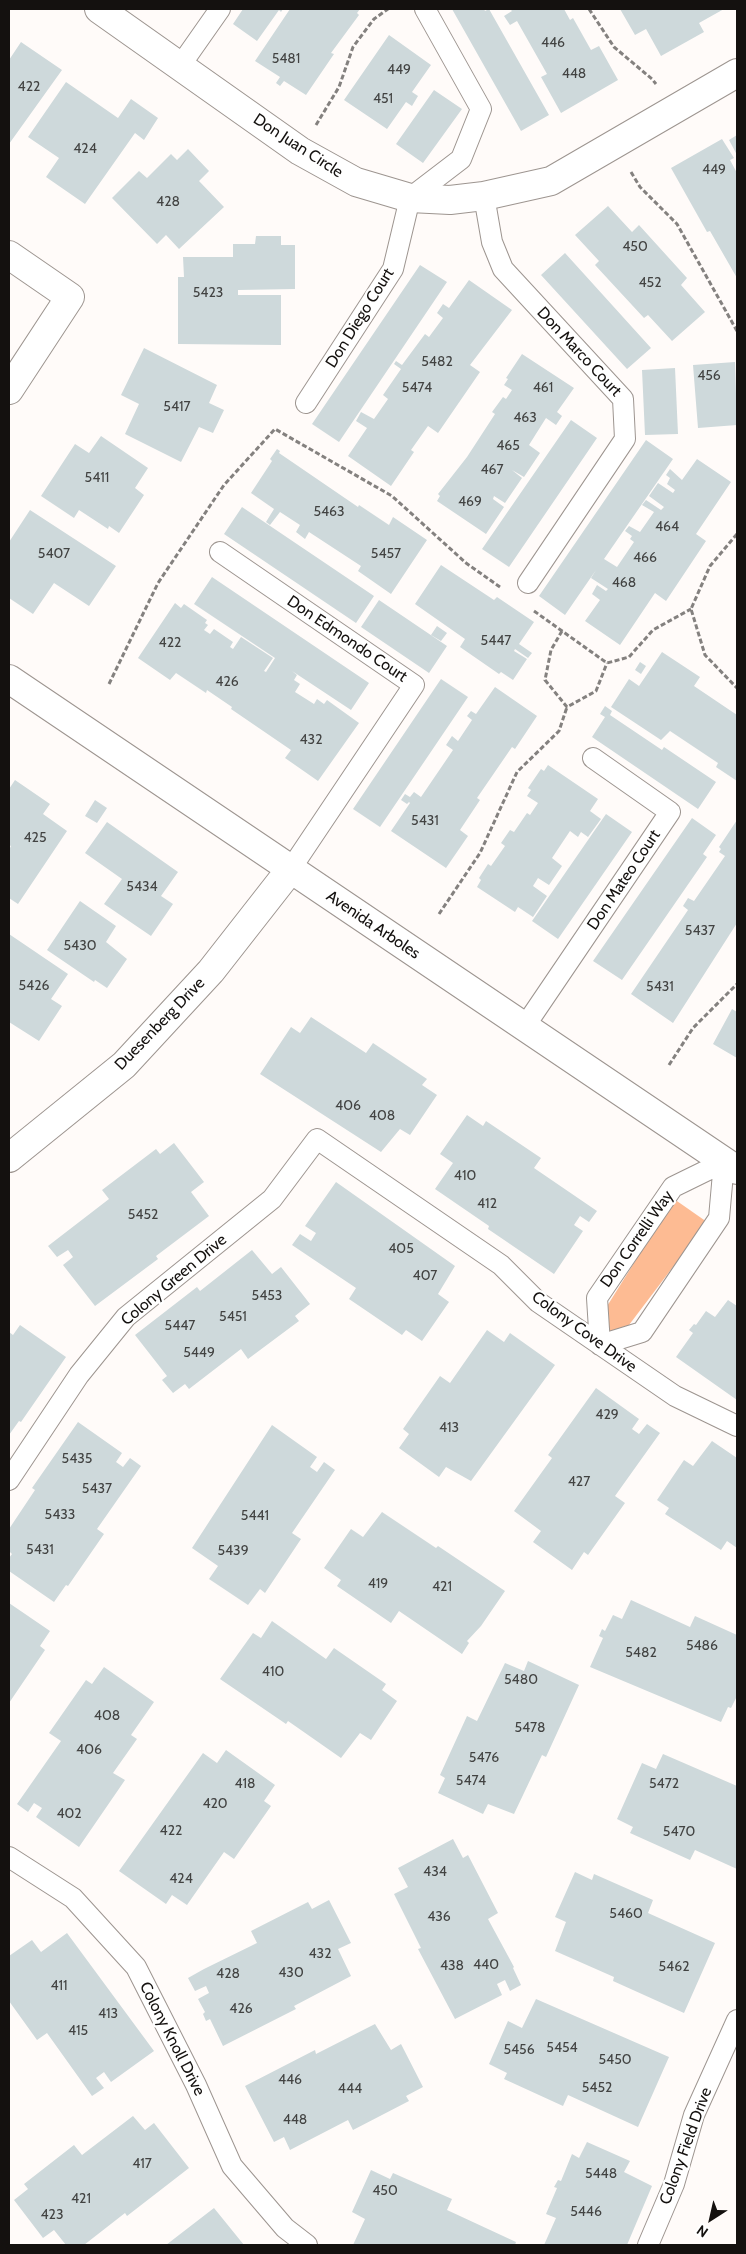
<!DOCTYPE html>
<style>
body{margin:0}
#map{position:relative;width:746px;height:2254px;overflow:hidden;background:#fffbf9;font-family:Cabin,sans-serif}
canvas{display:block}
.frame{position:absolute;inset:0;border:10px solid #14110f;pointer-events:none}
.north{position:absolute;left:686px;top:2194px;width:50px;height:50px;-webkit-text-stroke:4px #fff;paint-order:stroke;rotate:215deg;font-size:14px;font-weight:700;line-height:20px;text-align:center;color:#14110f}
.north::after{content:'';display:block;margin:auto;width:18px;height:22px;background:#14110f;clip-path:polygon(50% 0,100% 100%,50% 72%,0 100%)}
</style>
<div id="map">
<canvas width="746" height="2254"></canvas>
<div class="frame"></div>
<div class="north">N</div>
</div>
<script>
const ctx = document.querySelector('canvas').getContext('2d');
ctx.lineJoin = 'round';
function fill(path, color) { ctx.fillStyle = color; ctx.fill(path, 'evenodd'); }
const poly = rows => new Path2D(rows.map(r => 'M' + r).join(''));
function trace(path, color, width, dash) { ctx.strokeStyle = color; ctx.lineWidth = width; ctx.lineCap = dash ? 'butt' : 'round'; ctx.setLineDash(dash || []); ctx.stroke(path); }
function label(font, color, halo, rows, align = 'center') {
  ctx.font = font + ' Cabin,sans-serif'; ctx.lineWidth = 4.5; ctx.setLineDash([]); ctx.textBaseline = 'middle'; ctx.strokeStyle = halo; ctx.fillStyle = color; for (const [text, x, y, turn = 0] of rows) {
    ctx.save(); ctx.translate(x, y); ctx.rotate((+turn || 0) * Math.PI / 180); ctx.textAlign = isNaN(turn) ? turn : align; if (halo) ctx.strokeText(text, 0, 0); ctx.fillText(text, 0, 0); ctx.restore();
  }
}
const green = poly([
 [674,1199,707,1222,629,1325,606,1335,604,1311]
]);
const building = poly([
 [243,9,283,9,281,12,279,10,257,41,233,24],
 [290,9,360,9,357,13,359,15,331,53,334,54,306,95,284,81,280,86,276,83,280,77,255,61],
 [452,9,484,9,485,11,489,9,549,115,521,131],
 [510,9,564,9,570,20,573,18,591,50,599,46,618,80,561,113,541,77,547,74,517,21,510,25,504,16,512,11],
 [620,9,724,9,699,23,704,32,661,56,646,29,635,35],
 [389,35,431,65,412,92,418,96,412,106,406,102,387,129,344,100],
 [21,42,62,70,9,144,9,60],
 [66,82,118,118,131,99,158,118,144,140,135,133,85,204,46,177,59,158,28,137],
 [434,90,462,109,423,163,396,144],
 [737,135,737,155,729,140],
 [722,139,734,158,730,160,737,173,737,278,710,231,707,232,671,168],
 [188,149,209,171,199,181,224,207,179,249,166,235,157,244,112,198,139,171,147,178,171,154,177,160],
 [608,206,632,232,639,225,687,278,681,285,705,312,672,341,648,315,644,318,595,265,599,261,575,235],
 [256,236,281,236,281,245,295,245,295,289,238,290,238,295,281,295,281,345,178,344,178,277,184,277,183,257,233,257,233,244,255,244],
 [565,253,651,348,627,369,541,275],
 [420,265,447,282,339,442,312,424],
 [469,280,512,310,470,365,480,372,438,433,428,426,411,450,414,452,391,486,348,456,367,428,356,421,361,412,374,419,388,399,383,395,401,369,394,364,396,361,402,365,425,334,429,337,443,318,437,313,443,304,449,308],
 [144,348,217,385,209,403,224,410,213,433,199,427,181,462,125,434,139,404,121,395],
 [522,354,574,388,557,412,562,416,556,425,546,418,529,445,540,453,524,477,512,470,522,478,505,503,494,496,493,499,504,507,486,534,437,501,440,496,438,494,467,457,495,414,492,412,503,397,506,399,512,390,504,385,508,379,506,378],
 [735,362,737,425,698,428,693,365],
 [675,368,678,434,645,435,642,370],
 [571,420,597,438,509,567,482,549],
 [101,436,148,468,135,488,144,495,119,533,109,526,108,529,79,510,74,518,41,496,75,444,89,453],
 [646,440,673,459,604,559,617,567,634,542,630,539,632,536,625,531,629,526,640,532,654,512,642,505,646,500,661,510,664,507,649,496,658,483,673,493,675,490,667,484,670,478,666,475,670,469,682,480,697,459,731,482,696,534,706,541,666,601,655,593,620,645,585,621,600,600,592,594,597,585,606,591,608,589,591,578,596,570,565,615,539,596],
 [277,449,280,451,279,453,358,507,359,505,389,525,393,517,427,540,391,594,358,571,361,566,309,532,305,539,296,532,300,525,280,512,270,525,266,522,274,509,251,493,272,461,270,459],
 [242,507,374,596,356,623,224,534],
 [30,510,116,566,89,606,54,583,33,614,9,598,9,542],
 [441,565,494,600,497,597,534,622,519,644,532,653,528,658,515,649,514,651,527,659,513,680,501,672,499,674,460,647,465,639,415,604],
 [212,577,369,683,351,710,292,671,297,675,294,680,300,684,295,692,314,704,317,699,324,704,327,700,359,723,318,781,285,758,291,750,231,709,232,707,207,690,206,693,176,673,170,680,138,658,175,603,181,608,184,604,207,620,205,623,208,625,204,630,210,634,214,629,233,642,230,647,233,649,241,637,273,658,264,671,266,672,275,658,194,604],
 [379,600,447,646,429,673,361,627],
 [437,626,447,633,441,641,431,635],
 [662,652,700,677,694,686,737,715,737,781,716,767,718,763,670,731,661,740,611,707,629,679,639,686],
 [640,662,646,666,641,674,635,670],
 [441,679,468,697,380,827,353,809],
 [495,687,537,716,515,749,512,747,477,798,480,800,460,830,468,836,446,868,391,831,410,803,409,802,407,804,401,800,405,794,410,797,414,792,421,797,453,750,446,745,452,736,458,741,472,720,467,716,471,711,476,714],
 [605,706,612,711,610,715,662,750,664,747,716,782,698,809,592,737,605,717,600,714],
 [548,765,598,799,590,811,601,819,588,837,581,832,578,837,570,831,552,858,562,866,549,885,538,878,533,886,547,896,533,917,518,907,515,912,477,887,481,880,479,878,488,864,491,866,505,846,501,843,510,830,514,832,527,813,530,815,538,803,527,796,531,790,528,788,541,769,544,771],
 [15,780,50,804,43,814,67,831,18,904,9,898,9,850,11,846,9,845,9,789],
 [95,800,107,808,97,823,85,816],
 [606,814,632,832,558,939,532,921],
 [692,818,716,835,703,854,707,857,622,980,593,961],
 [737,820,737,923,673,1023,631,994,688,910,683,906,688,898,694,901,725,856,719,852,721,849,719,847],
 [107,822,178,872,161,896,173,904,151,936,104,904,122,879,85,853],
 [80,901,116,926,106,942,127,959,107,988,95,980,94,982,47,950],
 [9,934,68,974,51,999,62,1006,39,1041,9,1022],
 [732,1009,737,1012,737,1058,713,1044],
 [311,1017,366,1053,373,1043,427,1079,422,1085,437,1095,410,1135,400,1129,381,1152,260,1074,291,1027,300,1033],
 [467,1115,483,1126,486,1121,541,1158,534,1168,597,1211,589,1222,580,1216,574,1225,583,1231,554,1274,488,1229,489,1226,435,1189,453,1163,440,1154],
 [174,1143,204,1182,191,1192,209,1216,156,1256,158,1259,95,1306,63,1265,73,1257,68,1250,57,1257,48,1246,109,1199,102,1190,156,1149,160,1154],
 [336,1182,455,1266,438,1294,449,1302,422,1341,406,1330,402,1335,349,1299,356,1288,292,1245,300,1234,311,1241,316,1233,305,1226],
 [252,1250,272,1274,281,1267,310,1304,295,1316,299,1321,248,1359,241,1349,189,1389,185,1384,173,1393,162,1380,167,1376,135,1335,197,1287,200,1291],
 [728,1300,737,1306,737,1400,676,1357,693,1333,689,1330,694,1324,696,1325,706,1311,715,1317],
 [20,1325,66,1357,21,1422,19,1421,9,1435,9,1332,13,1335],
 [487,1330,504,1342,510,1333,555,1365,471,1481,446,1467,439,1477,399,1448,409,1434,403,1429,440,1376,450,1383],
 [596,1388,639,1419,632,1429,639,1434,647,1424,660,1433,615,1496,625,1503,588,1555,584,1552,572,1570,533,1542,541,1531,514,1511,552,1458,548,1455],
 [78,1422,122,1453,116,1462,123,1467,130,1458,141,1466,97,1529,104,1534,68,1586,66,1585,54,1602,9,1571,9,1558,12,1554,9,1551,9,1529,35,1490,32,1488],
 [272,1425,317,1457,310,1467,317,1472,324,1462,335,1470,292,1533,301,1539,265,1593,260,1589,248,1605,209,1579,218,1566,192,1548],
 [712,1441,737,1458,737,1548,727,1541,721,1550,665,1514,669,1508,657,1500,684,1460,693,1466],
 [382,1512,436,1548,438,1546,505,1591,481,1626,467,1641,469,1643,462,1654,399,1611,391,1623,337,1586,341,1580,324,1568,351,1529,363,1537],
 [631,1600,690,1627,695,1616,737,1635,737,1696,731,1708,728,1707,721,1722,590,1667,603,1638,599,1636,602,1629,605,1631,613,1615,622,1619],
 [9,1603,50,1631,40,1646,45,1650,9,1703],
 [272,1621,326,1659,334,1648,386,1684,382,1690,397,1701,371,1740,360,1733,341,1758,288,1721,286,1724,220,1679,253,1633,261,1638],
 [528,1661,579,1685,546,1757,542,1755,514,1814,488,1804,483,1814,438,1793,445,1778,440,1775,467,1716,477,1721,505,1663,524,1671],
 [104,1667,154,1702,131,1735,137,1739,113,1773,125,1780,79,1847,36,1817,42,1808,34,1803,28,1812,17,1804,61,1741,49,1733,86,1680,92,1684],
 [226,1750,275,1785,264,1801,271,1806,234,1859,224,1852,187,1905,172,1895,166,1904,119,1871,203,1753,217,1763],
 [663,1754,737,1786,737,1869,695,1850,690,1860,630,1833,633,1827,617,1819,642,1763,656,1769],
 [453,1839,463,1858,468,1855,498,1913,488,1919,514,1967,513,1968,521,1985,510,1991,505,1980,497,1984,502,1995,455,2019,418,1949,421,1948,394,1894,408,1887,398,1868],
 [575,1872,592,1880,594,1874,653,1900,648,1913,715,1943,684,2013,613,1981,614,1977,555,1951,566,1922,555,1917],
 [329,1900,351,1943,338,1949,351,1976,294,2006,296,2009,223,2046,210,2019,206,2021,203,2014,205,2012,198,1999,209,1993,206,1986,195,1991,188,1978,204,1969,257,1943,251,1931,308,1902,312,1909],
 [67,1933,154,2051,111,2082,104,2072,96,2078,104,2088,92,2096,47,2033,37,2040,9,2001,9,1956,32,1940,41,1952],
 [536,1999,669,2057,638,2127,568,2095,563,2106,504,2079,507,2073,489,2064,508,2021,522,2028],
 [375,2024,391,2050,401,2044,423,2087,406,2096,409,2101,353,2130,348,2120,290,2150,284,2137,274,2142,245,2086,315,2050,316,2054],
 [133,2116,145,2130,154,2123,189,2168,127,2216,125,2213,84,2245,66,2245,54,2230,43,2238,14,2200,28,2189,24,2184,74,2145,82,2155],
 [587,2142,630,2161,624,2172,652,2186,627,2245,544,2245,556,2218,546,2214,557,2188,554,2187,558,2180,561,2181,572,2154,579,2158],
 [371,2170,390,2179,393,2173,452,2199,447,2210,516,2242,515,2245,353,2245,365,2219,352,2212],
 [214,2208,244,2245,166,2245]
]);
const path = poly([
 [589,9,614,47,652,79,656,84],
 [316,125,339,87,353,47,374,19,388,9],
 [631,172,640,187,677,224,737,331],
 [737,534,710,566,691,609,705,655,737,688],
 [534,611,607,663,629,657,653,630,691,609],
 [562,631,551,650,545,680,567,707,596,691,607,663],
 [109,684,158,583,224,485,275,429,392,496,466,563,500,587],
 [439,914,480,853,517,772,559,731,567,707],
 [669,1065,693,1028,737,984]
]);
const service = poly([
 [180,66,220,9],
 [484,196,492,242,503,269,623,399,625,439,528,583],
 [306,403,393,269,410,198,461,159,481,109,425,9],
 [220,552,414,685,290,870],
 [525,1026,670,812,593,758],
 [724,1162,719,1218,642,1332,600,1345,597,1298,673,1187,724,1162],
 [9,1480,79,1375,126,1317,272,1199,317,1139,501,1265,538,1302,675,1396,737,1426],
 [9,1857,73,1898,136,1967,196,2085,232,2166,285,2228,307,2245],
 [648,2245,674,2184,694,2115,737,2020]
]);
const minor = poly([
 [99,9,300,151,356,182,410,198,450,200,484,196,551,181,737,73],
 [9,255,70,297,9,390],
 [9,679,737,1170],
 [9,1158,124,1065,211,971,290,870]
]);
const numberNames = [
 ["446",553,43],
 ["5481",286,59],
 ["449",399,70],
 ["448",574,74],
 ["422",29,87],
 ["451",383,99],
 ["424",85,149],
 ["449",714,170],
 ["428",168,202],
 ["450",635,247],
 ["452",650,283],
 ["5423",208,293],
 ["5482",437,362],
 ["456",709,376],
 ["5474",417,388],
 ["461",543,388],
 ["5417",177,407],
 ["463",525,418],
 ["465",508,446],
 ["467",492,470],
 ["5411",97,478],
 ["469",470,502],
 ["5463",329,512],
 ["464",667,527],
 ["5407",54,554],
 ["5457",386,554],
 ["466",645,558],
 ["468",624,583],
 ["5447",496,641],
 ["422",170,643],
 ["426",227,682],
 ["432",311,740],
 ["5431",425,821],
 ["425",35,838],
 ["5434",142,887],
 ["5437",700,931],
 ["5430",80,946],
 ["5426",34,986],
 ["5431",660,987],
 ["406",348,1106],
 ["408",382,1116],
 ["410",465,1176],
 ["412",487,1204],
 ["5452",143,1215],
 ["405",401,1249],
 ["407",425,1276],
 ["5453",267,1296],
 ["5451",233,1317],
 ["5447",180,1326],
 ["5449",199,1353],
 ["429",607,1415],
 ["413",449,1428],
 ["5435",77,1459],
 ["427",579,1482],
 ["5437",97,1489],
 ["5433",60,1515],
 ["5441",255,1516],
 ["5431",40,1550],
 ["5439",233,1551],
 ["419",378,1584],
 ["421",442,1587],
 ["5486",702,1646],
 ["5482",641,1653],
 ["410",273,1672],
 ["5480",521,1680],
 ["408",107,1716],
 ["5478",530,1728],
 ["406",89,1750],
 ["5476",484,1758],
 ["5474",471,1781],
 ["418",245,1784],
 ["5472",664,1784],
 ["420",215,1804],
 ["402",69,1814],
 ["422",171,1831],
 ["5470",679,1832],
 ["434",435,1872],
 ["424",181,1879],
 ["5460",626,1914],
 ["436",439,1917],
 ["432",320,1954],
 ["440",486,1965],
 ["438",452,1966],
 ["5462",674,1967],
 ["430",291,1973],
 ["428",228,1974],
 ["411",59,1986],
 ["426",241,2009],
 ["413",108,2014],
 ["415",78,2031],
 ["5454",562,2048],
 ["5456",519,2050],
 ["5450",615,2060],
 ["446",290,2080],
 ["5452",597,2088],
 ["444",350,2089],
 ["448",295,2120],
 ["417",142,2164],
 ["5448",601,2174],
 ["450",385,2191],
 ["421",81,2199],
 ["5446",586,2212],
 ["423",52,2215]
];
const streetNames = [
 ["Don Juan Circle",298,146,33],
 ["Don Diego Court",360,318,-58],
 ["Don Marco Court",579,352,47],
 ["Don Edmondo Court",347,639,34],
 ["Don Mateo Court",624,880,-56],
 ["Avenida Arboles",373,925,34],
 ["Duesenberg Drive",160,1024,-46],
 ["Don Correlli Way",637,1239,-55],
 ["Colony Green Drive",174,1280,-40],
 ["Colony Cove Drive",584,1332,36],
 ["Colony Knoll Drive",172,2039,63],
 ["Colony Field Drive",686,2146,-70]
];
fill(green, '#fdbb93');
fill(building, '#ced9db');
trace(service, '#9d9590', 22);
trace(minor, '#9d9590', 30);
trace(path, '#84817f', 3, [5, 2.5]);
trace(service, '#fff', 20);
trace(minor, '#fff', 28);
label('14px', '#424342', null, numberNames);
label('16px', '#14110f', '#fff', streetNames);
</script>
